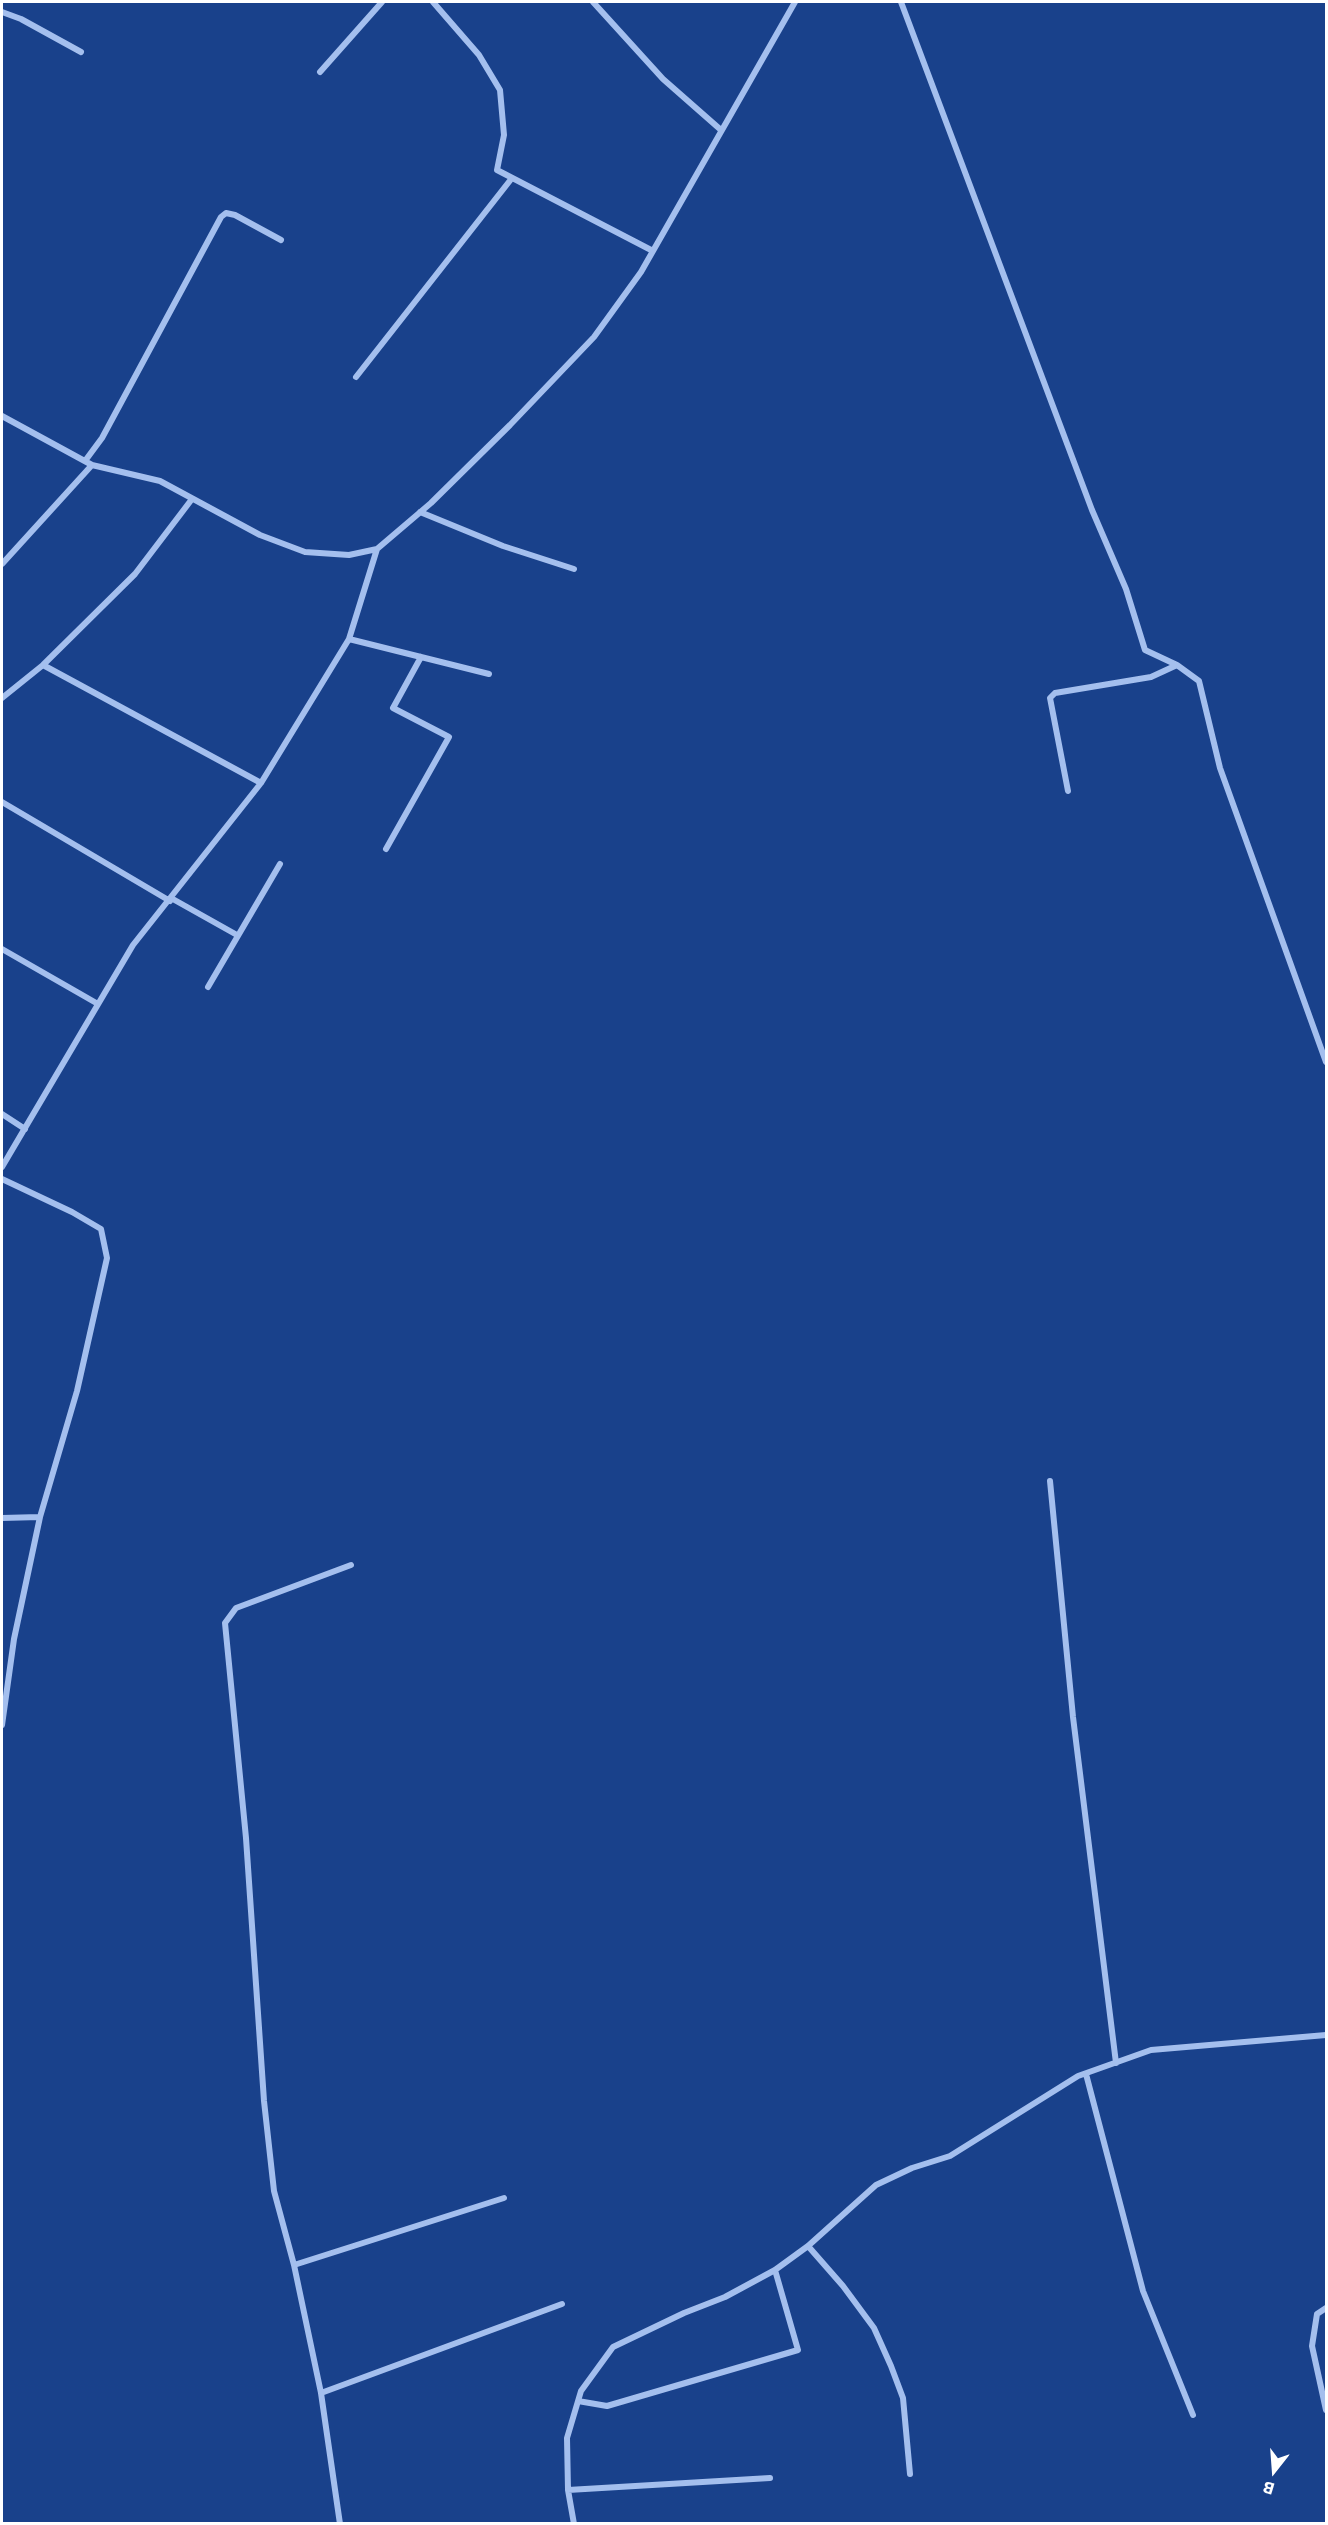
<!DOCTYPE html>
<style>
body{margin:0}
#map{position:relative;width:1328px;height:2525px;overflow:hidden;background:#19418b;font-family:Commissioner,sans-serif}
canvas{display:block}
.frame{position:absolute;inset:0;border:3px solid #fff;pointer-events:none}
.north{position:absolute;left:1244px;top:2441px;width:60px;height:60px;-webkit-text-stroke:4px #19418b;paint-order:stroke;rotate:197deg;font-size:16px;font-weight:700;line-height:24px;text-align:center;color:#fff}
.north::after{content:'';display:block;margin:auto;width:21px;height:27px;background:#fff;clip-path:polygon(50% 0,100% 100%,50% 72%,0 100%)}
</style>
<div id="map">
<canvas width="1328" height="2525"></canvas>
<div class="frame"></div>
<div class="north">B</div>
</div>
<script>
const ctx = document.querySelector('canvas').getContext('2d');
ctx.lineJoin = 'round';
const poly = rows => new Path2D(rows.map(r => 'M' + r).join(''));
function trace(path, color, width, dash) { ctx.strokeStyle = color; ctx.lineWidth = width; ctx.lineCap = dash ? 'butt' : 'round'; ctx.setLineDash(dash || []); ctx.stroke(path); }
const street = poly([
 [433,2,479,55,500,90,504,135,497,170,653,251],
 [593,2,663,79,721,130],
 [901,2,1092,510,1126,589,1145,650,1177,665,1199,681,1220,768,1326,1062],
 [2,12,21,19,81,52],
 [320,72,382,2],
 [356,377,512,178],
 [2,416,92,465,160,481,260,535,305,552,349,555,377,549,431,503,510,425,594,337,641,272,795,2],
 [85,461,102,438,221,217,226,213,235,215,281,240],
 [420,512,503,546,574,569],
 [2,564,92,465],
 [349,639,489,674],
 [43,665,261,783],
 [2,698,43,665,135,574,192,499],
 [1068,791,1050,698,1055,693,1151,677,1177,665],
 [2,802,170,901],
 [386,849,449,737,393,708,421,657],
 [171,898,237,935],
 [2,949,98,1004],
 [208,987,280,864],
 [2,1114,25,1129],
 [2,1167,133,945,261,783,349,639,377,549],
 [2,1179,72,1212,101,1229,107,1258,77,1391,40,1517,14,1639,2,1725],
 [1050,1481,1073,1717,1116,2063],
 [2,1518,40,1517],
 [1086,2074,1143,2291,1193,2415],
 [808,2246,843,2286,874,2328,891,2366,903,2398,910,2474],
 [294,2265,504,2198],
 [321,2393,562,2304],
 [578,2401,607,2406,798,2350,775,2270],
 [1326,2410,1312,2346,1317,2314,1326,2308],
 [568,2490,770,2478],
 [340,2524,321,2393,294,2265,274,2191,264,2101,246,1838,225,1623,236,1608,351,1565],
 [574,2524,568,2490,567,2438,581,2391,613,2347,684,2313,725,2297,775,2270,808,2246,876,2185,912,2168,950,2156,1078,2076,1151,2050,1326,2035]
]);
trace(street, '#a4bfee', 6);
</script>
